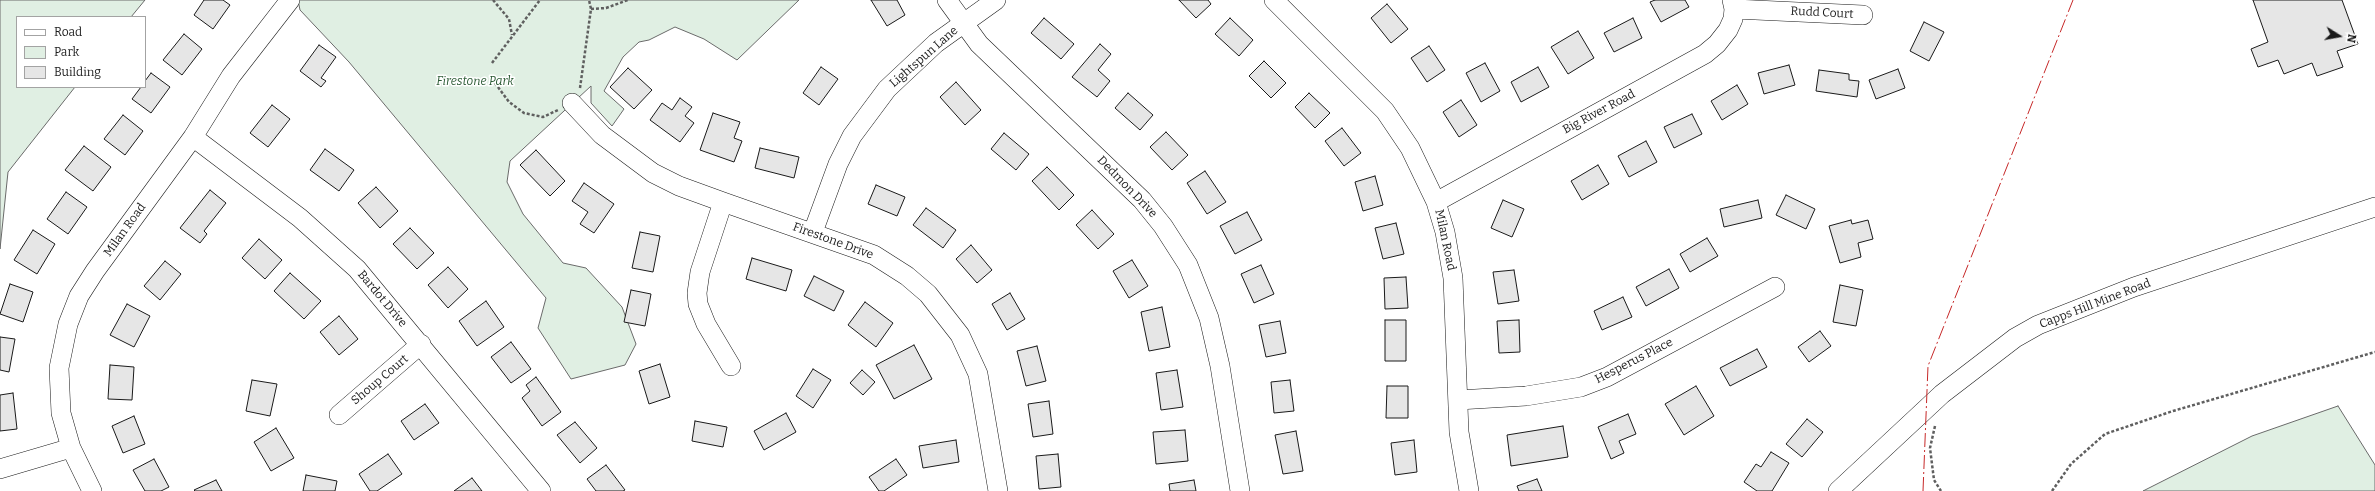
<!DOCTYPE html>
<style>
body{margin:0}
#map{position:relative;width:2375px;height:491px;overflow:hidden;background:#fff;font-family:Bitter,serif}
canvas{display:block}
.legend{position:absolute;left:16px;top:16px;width:130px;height:72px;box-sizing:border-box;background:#fff;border:1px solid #a3a3a3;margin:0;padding:5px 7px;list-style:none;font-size:12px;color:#1a1a1a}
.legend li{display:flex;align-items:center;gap:8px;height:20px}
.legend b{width:20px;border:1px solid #a3a3a3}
.north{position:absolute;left:2319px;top:16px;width:40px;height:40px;-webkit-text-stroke:3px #fff;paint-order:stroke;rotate:101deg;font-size:11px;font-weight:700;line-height:16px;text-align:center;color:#1a1a1a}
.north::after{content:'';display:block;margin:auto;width:14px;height:18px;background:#1a1a1a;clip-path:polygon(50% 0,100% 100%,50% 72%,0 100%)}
</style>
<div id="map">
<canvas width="2375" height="491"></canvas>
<ul class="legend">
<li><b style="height:5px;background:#fff"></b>Road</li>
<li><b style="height:11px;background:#e0efe3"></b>Park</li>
<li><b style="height:11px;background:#e6e6e6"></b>Building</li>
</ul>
<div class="north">N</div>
</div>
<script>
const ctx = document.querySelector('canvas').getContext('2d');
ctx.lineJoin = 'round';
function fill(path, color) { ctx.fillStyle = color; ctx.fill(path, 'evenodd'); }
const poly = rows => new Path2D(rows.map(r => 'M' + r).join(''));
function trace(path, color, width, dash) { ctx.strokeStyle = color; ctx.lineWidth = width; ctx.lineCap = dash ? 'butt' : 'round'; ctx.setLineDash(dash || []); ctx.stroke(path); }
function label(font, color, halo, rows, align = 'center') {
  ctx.font = font + ' Bitter,serif'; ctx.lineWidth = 3; ctx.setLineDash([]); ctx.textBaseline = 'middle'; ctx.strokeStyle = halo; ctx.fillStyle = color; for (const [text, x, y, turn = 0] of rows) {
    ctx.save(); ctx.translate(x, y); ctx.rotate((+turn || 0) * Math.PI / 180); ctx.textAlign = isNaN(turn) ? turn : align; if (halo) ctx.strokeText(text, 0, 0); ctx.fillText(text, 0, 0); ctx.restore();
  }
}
const green = poly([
 [0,0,145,0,131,17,17,17,17,87,75,87,8,172,0,249,0,0],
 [298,0,799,0,737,60,704,39,675,27,649,40,639,42,623,57,604,91,624,109,612,126,591,103,591,86,510,161,507,182,523,214,563,263,586,268,622,307,636,344,625,365,571,379,538,328,546,298,349,62,300,10,298,0],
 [2338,406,2375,465,2375,491,2143,491,2252,436,2338,406]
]);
const building = poly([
 [204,0,223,0,230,5,213,29,194,15,204,0],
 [871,0,897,0,905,15,887,26,871,0],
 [1179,0,1208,0,1211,4,1196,18,1179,0],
 [1655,0,1685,0,1689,7,1661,22,1650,2,1655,0],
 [2253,0,2342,0,2358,44,2337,51,2343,67,2317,76,2312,63,2284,74,2278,60,2258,67,2251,49,2268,42,2253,0],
 [1387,4,1408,29,1391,43,1371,18,1387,4],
 [1044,18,1074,44,1061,59,1031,33,1044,18],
 [1230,18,1253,40,1239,56,1215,34,1230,18],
 [1633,18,1642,38,1614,52,1604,33,1633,18],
 [1924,22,1944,32,1929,61,1910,51,1924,22],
 [1578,31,1594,58,1568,74,1551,47,1578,31],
 [184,34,202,49,182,75,163,60,184,34],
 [1100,44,1111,54,1098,70,1110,81,1097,97,1072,77,1100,44],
 [319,45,336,57,321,78,326,81,321,87,300,71,319,45],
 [1429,46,1445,70,1427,82,1411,58,1429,46],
 [1264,61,1286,83,1271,98,1249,76,1264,61],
 [1485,63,1500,91,1481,102,1466,73,1485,63],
 [1789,65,1795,85,1764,94,1758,73,1789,65],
 [821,67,838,79,819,105,803,93,821,67],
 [1538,67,1549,87,1521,102,1511,82,1538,67],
 [628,68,652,90,634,109,610,87,628,68],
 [1898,69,1905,88,1876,99,1869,80,1898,69],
 [1819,70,1849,74,1849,80,1859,81,1857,97,1816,91,1819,70],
 [151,73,170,87,151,113,132,99,141,87,145,87,145,81,151,73],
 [956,82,981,110,965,125,940,97,956,82],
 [1737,85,1748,104,1722,120,1711,101,1737,85],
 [1128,93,1153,115,1140,130,1115,108,1128,93],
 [1309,93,1330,113,1315,128,1295,107,1309,93],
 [680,98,692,107,685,116,694,123,680,142,650,120,662,103,672,110,680,98],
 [1461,100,1477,125,1459,137,1443,112,1461,100],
 [272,105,290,119,268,147,250,133,272,105],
 [713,113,740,122,734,138,742,141,734,162,700,150,713,113],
 [1692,114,1702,134,1674,148,1664,127,1692,114],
 [123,115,143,131,125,155,104,139,123,115],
 [1342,128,1361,153,1344,166,1325,141,1342,128],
 [1166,132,1188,155,1172,170,1150,147,1166,132],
 [1004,133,1029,154,1016,170,991,149,1004,133],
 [1646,141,1657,162,1629,177,1618,156,1646,141],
 [84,146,111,167,93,191,65,170,84,146],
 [760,148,799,157,794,178,755,168,760,148],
 [325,149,354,170,339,191,310,170,325,149],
 [536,150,565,181,550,196,520,165,536,150],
 [1598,165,1609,184,1582,200,1571,181,1598,165],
 [1047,167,1074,195,1059,210,1032,181,1047,167],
 [1205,171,1226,202,1207,214,1187,183,1205,171],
 [1375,176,1383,205,1363,211,1355,182,1375,176],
 [584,183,614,204,594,233,580,224,588,212,572,201,584,183],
 [876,185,905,197,897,216,868,204,876,185],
 [376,187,398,211,380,228,358,203,376,187],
 [210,190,226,203,204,231,207,234,200,243,180,228,210,190],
 [66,192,87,207,68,234,47,219,66,192],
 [1786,195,1815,209,1806,229,1776,215,1786,195],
 [1503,200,1524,209,1512,237,1491,228,1503,200],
 [1758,200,1762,218,1724,227,1720,209,1758,200],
 [926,208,956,230,943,248,913,225,926,208],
 [1092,210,1114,234,1098,249,1076,225,1092,210],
 [1247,212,1262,240,1235,254,1220,226,1247,212],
 [1851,220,1852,224,1868,220,1873,239,1858,243,1861,257,1840,263,1829,226,1851,220],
 [1396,223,1404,254,1383,259,1375,228,1396,223],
 [410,228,434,253,417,269,393,244,410,228],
 [33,230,55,244,37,274,14,260,33,230],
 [640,232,660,236,653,272,632,268,640,232],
 [1707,238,1718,256,1690,272,1680,254,1707,238],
 [259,239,282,260,265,279,242,258,259,239],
 [971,245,992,270,977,283,956,259,971,245],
 [752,258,792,270,786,291,746,279,752,258],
 [1132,260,1148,286,1129,298,1113,271,1132,260],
 [165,261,181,274,160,300,144,286,165,261],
 [1261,265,1274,294,1254,303,1241,274,1261,265],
 [448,267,468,289,448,308,428,285,448,267],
 [1669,269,1679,288,1646,306,1636,287,1669,269],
 [1514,270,1519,301,1498,304,1493,272,1514,270],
 [290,273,321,301,304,319,274,291,290,273],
 [814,276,844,291,834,311,804,296,814,276],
 [1406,277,1408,308,1385,309,1384,278,1406,277],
 [10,284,33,292,23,322,0,314,10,284],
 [1840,285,1863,290,1856,326,1833,322,1840,285],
 [631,290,651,294,645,326,624,322,631,290],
 [1010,293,1025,319,1007,330,992,304,1010,293],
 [1623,297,1632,317,1602,330,1594,311,1623,297],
 [486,301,504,327,477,346,459,321,486,301],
 [865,302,893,323,876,347,848,325,865,302],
 [127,304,150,316,134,347,110,335,127,304],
 [1162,307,1170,347,1149,351,1141,312,1162,307],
 [339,316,358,339,339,355,320,332,339,316],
 [1385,320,1406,320,1406,361,1385,361,1385,320],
 [1519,320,1520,352,1499,353,1497,321,1519,320],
 [1280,321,1286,353,1266,357,1259,325,1280,321],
 [1820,331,1831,346,1809,362,1798,347,1820,331],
 [0,337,15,339,9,372,0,370,0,337],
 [511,342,531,369,511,383,491,357,511,342],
 [914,345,932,379,894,399,876,365,914,345],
 [1037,346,1046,381,1026,386,1017,351,1037,346],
 [1757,349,1767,367,1730,386,1720,368,1757,349],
 [660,364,670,397,649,404,639,371,660,364],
 [110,365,134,367,132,400,108,399,110,365],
 [813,369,831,380,813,408,796,396,813,369],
 [862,370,875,382,863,395,850,383,862,370],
 [1177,370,1183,407,1161,410,1156,373,1177,370],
 [536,377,561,412,542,426,522,398,530,391,526,385,536,377],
 [252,380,277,384,270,416,246,411,252,380],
 [1290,380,1294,411,1274,413,1271,382,1290,380],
 [1387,386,1408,386,1408,418,1386,418,1387,386],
 [1696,386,1714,416,1684,435,1665,404,1696,386],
 [13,393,17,429,0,431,0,395,13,393],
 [1049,401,1053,434,1033,437,1028,404,1049,401],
 [425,404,439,423,414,440,401,421,425,404],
 [786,413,796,432,764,450,754,431,786,413],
 [1628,414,1636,434,1619,441,1624,453,1611,459,1598,427,1628,414],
 [134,416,145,444,123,453,112,426,134,416],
 [1807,419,1823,432,1802,457,1786,444,1807,419],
 [695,421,727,427,723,447,692,441,695,421],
 [575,422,597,448,580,463,557,435,575,422],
 [1563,426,1568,457,1511,466,1507,435,1563,426],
 [276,428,294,458,271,471,254,442,276,428],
 [1185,430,1188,461,1156,464,1153,432,1185,430],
 [1296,431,1303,471,1283,474,1275,435,1296,431],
 [956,440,959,462,923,468,919,446,956,440],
 [1414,440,1417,472,1395,475,1391,443,1414,440],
 [1771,452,1789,463,1772,491,1757,491,1744,482,1756,464,1761,467,1771,452],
 [388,454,402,474,377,491,370,491,359,474,388,454],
 [1058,454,1061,487,1039,489,1036,456,1058,454],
 [154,459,169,487,161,491,145,491,133,470,154,459],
 [896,459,907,475,884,491,879,491,869,477,896,459],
 [606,465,625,490,623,491,596,491,587,479,606,465],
 [306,475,337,481,335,491,303,491,306,475],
 [472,478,482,491,454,491,472,478],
 [1537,479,1542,491,1519,491,1517,486,1537,479],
 [216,480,222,491,195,491,194,490,216,480],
 [1194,480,1196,491,1170,491,1169,484,1194,480]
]);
const path = poly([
 [493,0,509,19,512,35],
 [591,9,606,8,628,0],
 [492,63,540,0],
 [495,83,509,102,524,113,543,117,558,110],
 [580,88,591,9,589,0],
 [1935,426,1930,448,1934,480,1941,491],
 [2052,491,2071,464,2105,434,2173,411,2375,352]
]);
const minor = poly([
 [947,0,979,44,1142,200,1163,226,1188,265,1209,318,1220,366,1240,491],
 [1274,0,1385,111,1410,148,1436,202,1445,232,1453,278,1459,432,1469,491],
 [1734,9,1863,15],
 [572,103,602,135,653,173,679,186,723,202,874,255,907,276,928,294,960,335,978,374,998,491],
 [193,137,300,218,357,269,541,491],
 [723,202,700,272,697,293,698,304,706,324,731,366],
 [1436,202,1705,54,1717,44,1728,30,1733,19,1734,9,1732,0],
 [813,232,838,164,852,136,887,89,936,43,996,0],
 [1458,400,1526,396,1581,387,1607,377,1775,287],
 [339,415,421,344],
 [0,469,71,448],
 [92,491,71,448,61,413,59,368,68,324,79,296,95,271,193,137,231,76,290,0],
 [1838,491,1942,394,2015,338,2038,325,2134,287,2375,207]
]);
const power = poly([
 [1923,491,1928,366,2073,0]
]);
const streetNames = [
 ["Rudd Court",1822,13,3],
 ["Lightspun Lane",924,57,-41],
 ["Big River Road",1599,112,-28],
 ["Dedmon Drive",1127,187,46],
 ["Milan Road",125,230,-54],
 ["Milan Road",1445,240,78],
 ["Firestone Drive",833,241,20],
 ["Bardot Drive",382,299,50],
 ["Capps Hill Mine Road",2095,304,-21],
 ["Hesperus Place",1634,361,-27],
 ["Shoup Court",380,380,-40]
];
const parkNames = [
 ["Firestone Park",475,82]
];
fill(green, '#e0efe3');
trace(green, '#6a6a6a', 1);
fill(building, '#e6e6e6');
trace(building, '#1a1a1a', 1);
trace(minor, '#1a1a1a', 20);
trace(path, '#5f5f5f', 2.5, [3, 2]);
trace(minor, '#fff', 19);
trace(power, '#c62828', 1, [14, 3, 2, 3]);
label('12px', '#1a1a1a', '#fff', streetNames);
label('italic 12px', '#2b5a34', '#fff', parkNames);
</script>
